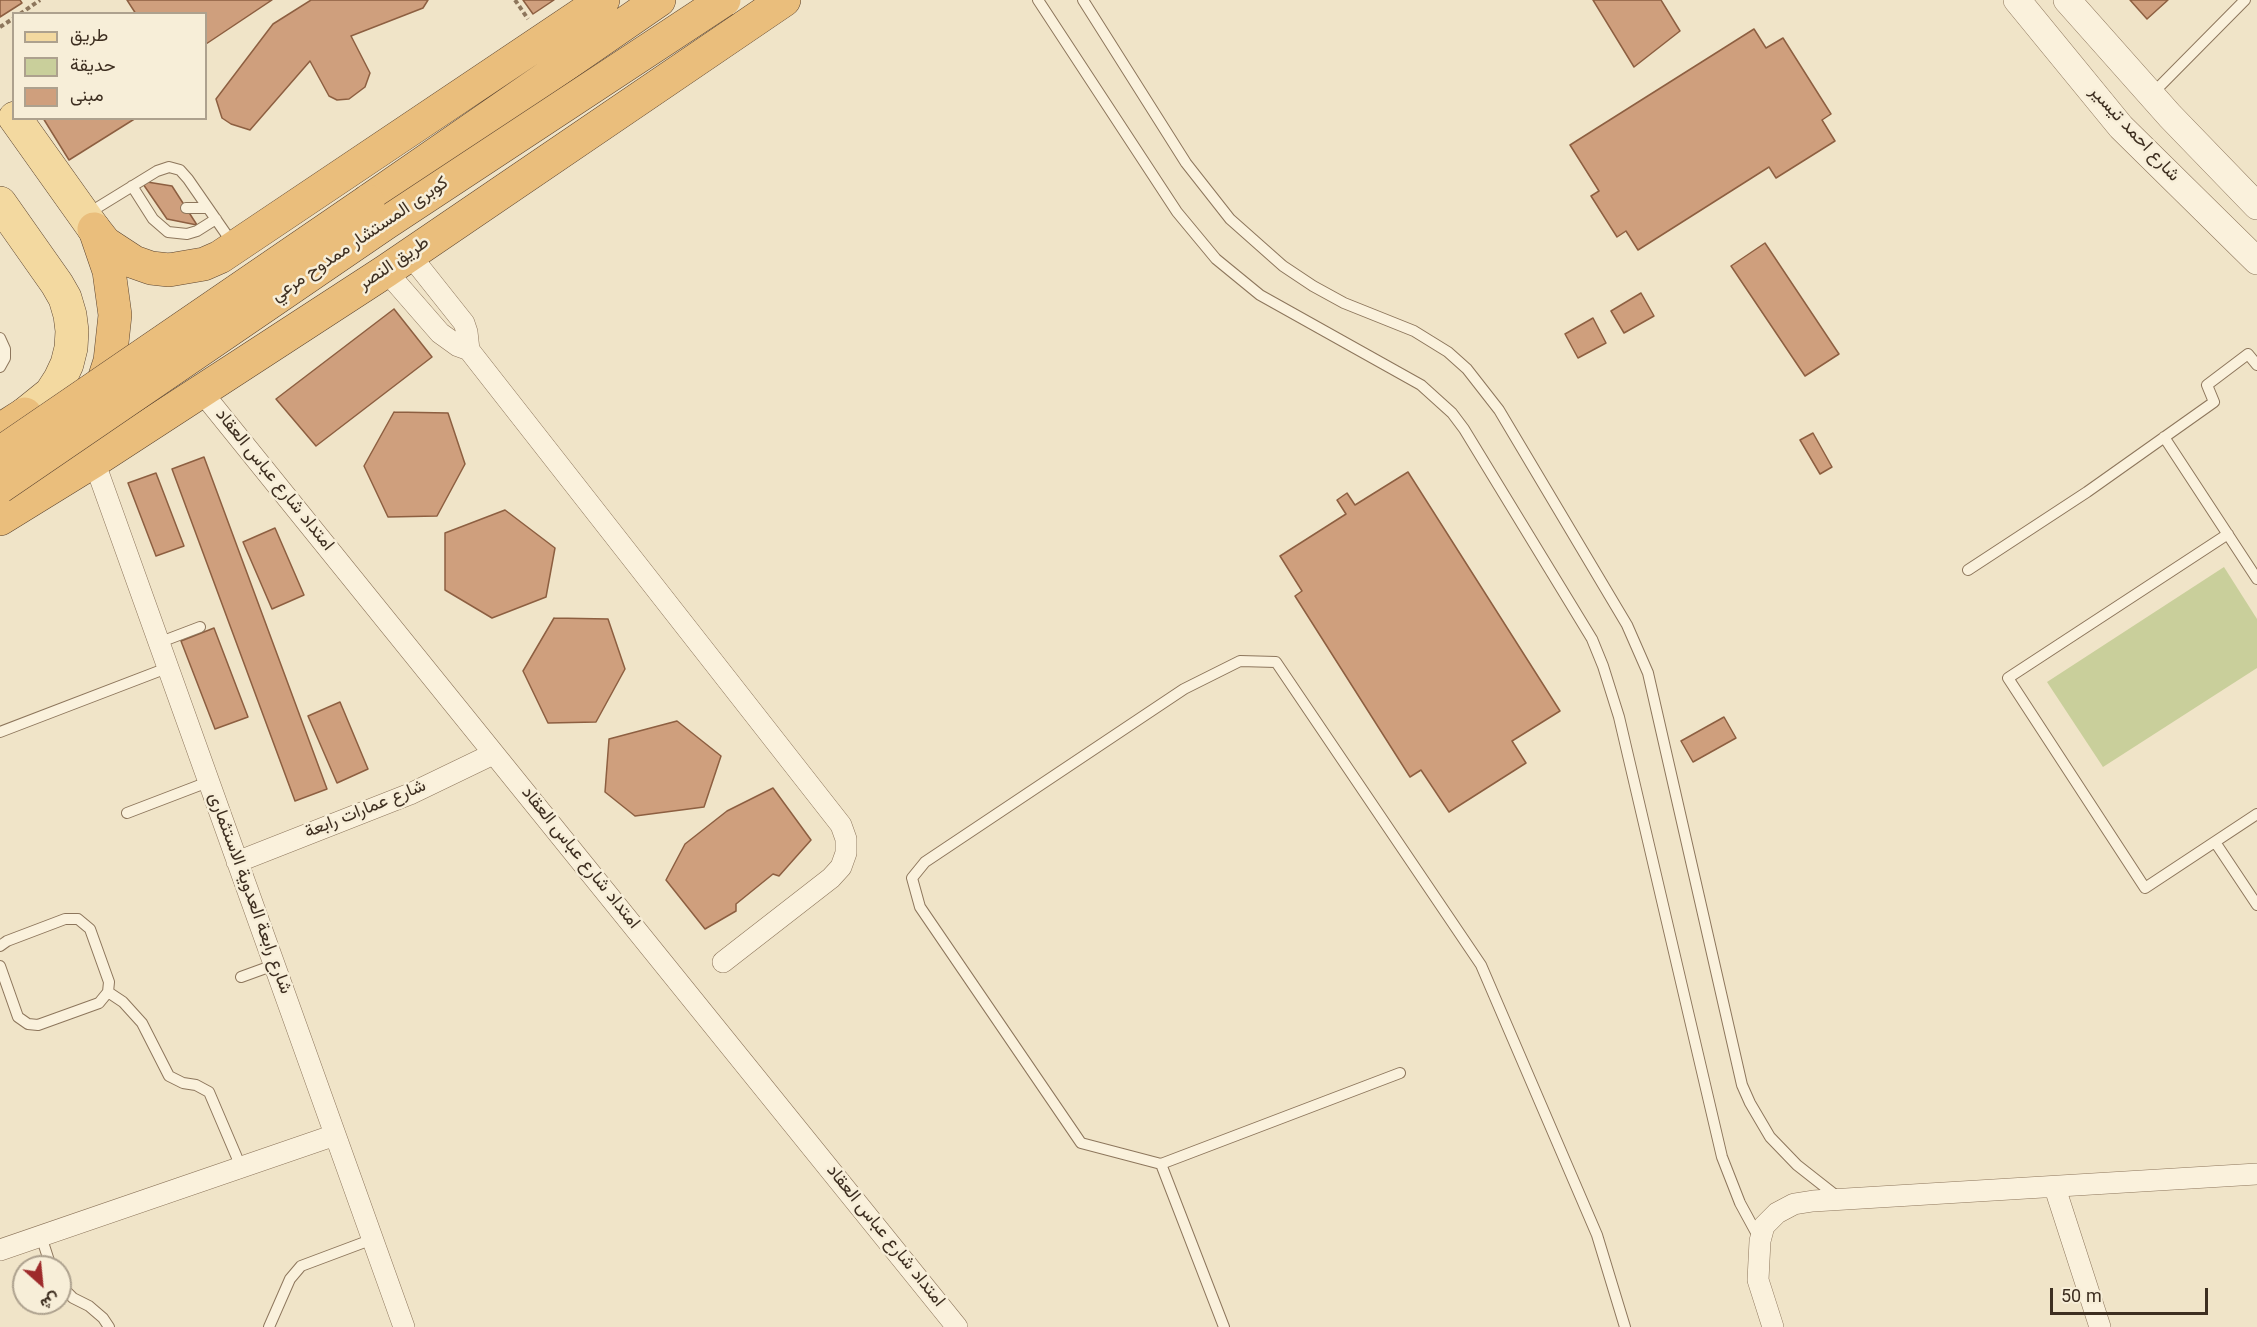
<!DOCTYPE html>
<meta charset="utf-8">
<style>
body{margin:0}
#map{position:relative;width:2257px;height:1327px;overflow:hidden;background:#f0e4c8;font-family:Georgia,Vazirmatn,serif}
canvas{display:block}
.legend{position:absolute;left:12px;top:12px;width:195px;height:108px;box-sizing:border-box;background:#f7eed8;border:2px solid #ada18e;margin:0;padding:8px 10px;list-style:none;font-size:18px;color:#3d2e20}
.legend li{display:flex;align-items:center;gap:12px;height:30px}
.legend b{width:30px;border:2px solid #ada18e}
.north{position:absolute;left:12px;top:1255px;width:60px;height:60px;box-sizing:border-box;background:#f7eed8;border:2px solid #ada18e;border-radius:50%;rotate:153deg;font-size:16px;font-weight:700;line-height:24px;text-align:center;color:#3d2e20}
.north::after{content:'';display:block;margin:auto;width:21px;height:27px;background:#9e2a2b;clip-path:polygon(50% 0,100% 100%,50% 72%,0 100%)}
.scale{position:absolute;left:2050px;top:1288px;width:158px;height:27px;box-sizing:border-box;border:3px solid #3d2e20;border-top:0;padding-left:8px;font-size:18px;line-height:21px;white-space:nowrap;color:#3d2e20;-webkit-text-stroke:4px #f7eed8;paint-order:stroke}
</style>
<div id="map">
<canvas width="2257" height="1327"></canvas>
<ul class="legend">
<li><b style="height:8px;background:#f3d9a0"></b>طريق</li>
<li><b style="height:16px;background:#c9cf9b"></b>حديقة</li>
<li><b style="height:16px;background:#cf9f7d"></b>مبنى</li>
</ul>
<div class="north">ش</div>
<div class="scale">50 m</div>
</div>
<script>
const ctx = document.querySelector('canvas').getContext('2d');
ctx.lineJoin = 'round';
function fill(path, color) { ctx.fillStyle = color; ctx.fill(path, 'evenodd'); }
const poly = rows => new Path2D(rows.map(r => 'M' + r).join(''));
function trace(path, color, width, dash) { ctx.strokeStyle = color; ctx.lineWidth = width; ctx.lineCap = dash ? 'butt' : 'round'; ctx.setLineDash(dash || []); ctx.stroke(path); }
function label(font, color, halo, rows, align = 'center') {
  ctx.font = font + ' Georgia,Vazirmatn,serif'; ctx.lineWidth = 5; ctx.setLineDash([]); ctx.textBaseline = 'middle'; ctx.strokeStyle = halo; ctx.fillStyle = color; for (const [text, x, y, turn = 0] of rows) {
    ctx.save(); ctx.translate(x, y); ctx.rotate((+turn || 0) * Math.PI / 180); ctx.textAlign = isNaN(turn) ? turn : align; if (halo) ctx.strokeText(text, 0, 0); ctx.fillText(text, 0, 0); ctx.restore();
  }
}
const green = poly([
 [2224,567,2257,619,2257,668,2103,767,2047,682]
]);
const building = poly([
 [0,0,20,0,22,3,0,17,0,0],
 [127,0,272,0,206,44,206,14,136,14,127,0],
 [311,0,428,0,423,8,351,36,370,73,365,87,349,99,337,100,329,96,310,61,250,130,231,124,222,118,216,99,273,24,311,0],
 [523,0,554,0,533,14,523,0],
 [1593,0,1661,0,1680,31,1634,67,1593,0],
 [2130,0,2168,0,2147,19,2130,0],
 [1754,29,1766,48,1783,38,1831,114,1822,120,1835,141,1776,178,1769,167,1638,250,1626,231,1617,237,1591,196,1599,191,1570,145,1754,29],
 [43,118,136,118,69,160,43,118],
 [141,181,172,186,197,225,167,219,141,181],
 [1765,243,1839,354,1805,376,1731,266,1765,243],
 [1641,293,1654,316,1624,333,1611,311,1641,293],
 [394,309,432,357,316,446,276,399,394,309],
 [1593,318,1606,343,1578,358,1565,334,1593,318],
 [394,412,448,413,465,464,437,516,388,517,364,466,394,412],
 [1813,433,1832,467,1820,474,1800,440,1813,433],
 [204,457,327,789,295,801,172,469,204,457],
 [1408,472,1560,711,1512,741,1526,763,1449,812,1421,770,1410,777,1295,596,1302,591,1280,556,1346,514,1337,500,1347,493,1355,505,1408,472],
 [156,473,184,546,156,556,128,483,156,473],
 [505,510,555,548,546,597,492,618,445,590,445,533,505,510],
 [275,528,304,595,272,609,243,542,275,528],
 [554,618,608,619,625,669,596,722,548,723,523,671,554,618],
 [214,628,248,717,215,729,181,641,214,628],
 [340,702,368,769,337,783,308,716,340,702],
 [1724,717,1736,738,1693,762,1681,741,1724,717],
 [677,721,721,756,704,807,635,816,605,792,609,739,677,721],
 [773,788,811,840,779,876,773,874,736,904,736,911,705,929,666,880,685,844,727,811,773,788]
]);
const path = poly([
 [515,0,528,19],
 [20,14,40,0],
 [0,27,14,18]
]);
const service = poly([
 [1038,0,1177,212,1216,259,1260,295,1421,385,1452,413,1464,429,1592,639,1603,666,1619,717,1722,1157,1740,1203,1759,1238],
 [1083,0,1186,163,1230,219,1283,266,1313,286,1344,303,1414,331,1448,352,1467,369,1499,410,1627,625,1648,673,1742,1085,1750,1103,1770,1137,1797,1165,1839,1198],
 [2152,94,2245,0],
 [132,186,153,219,168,232,187,234,197,231,216,219],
 [186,208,208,208],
 [87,214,157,171,169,167,180,170,188,179,233,244],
 [0,338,5,349,5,358,0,367],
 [2164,437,2257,579],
 [2228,534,2008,678,2145,888,2257,814],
 [1968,570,2087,492,2214,402,2207,385,2248,354,2257,365],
 [158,643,200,627],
 [0,732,167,668],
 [127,813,208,782],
 [2215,842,2257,905],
 [0,946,7,941,65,919,78,919,90,929,109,982,108,992,99,1003,38,1025,28,1024,18,1017,0,966],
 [241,977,274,965],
 [108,992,123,1002,142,1023,169,1076,183,1083,196,1085,209,1092,241,1167],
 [1400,1073,1161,1164,1081,1143,920,907,912,878,925,862,1184,689,1240,661,1276,662,1481,965,1597,1235,1625,1327],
 [1161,1164,1224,1327],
 [41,1236,51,1267],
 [60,1285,73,1298,89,1306,103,1318,109,1327],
 [269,1327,290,1279,301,1266,373,1239]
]);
const minor = poly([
 [410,255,464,323,467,332,469,350],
 [386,271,440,333,458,346,469,350,841,825,846,839,846,853,841,867,831,878,723,962],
 [201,391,957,1327],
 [94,461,404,1327],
 [237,862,410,794,493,754],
 [2055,1188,2100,1327],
 [0,1250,335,1135],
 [1773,1327,1758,1280,1760,1241,1764,1226,1777,1213,1794,1204,1813,1201,2257,1174]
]);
const tertiary = poly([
 [2017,0,2121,127,2257,261],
 [2067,0,2170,116,2257,206]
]);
const primary = poly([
 [15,118,94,229],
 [0,203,57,284,65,298,70,315,72,331,71,348,67,364,60,379,51,393,25,414]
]);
const trunk = poly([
 [368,201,659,0],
 [94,229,105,243,134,262,151,268,169,270,204,264,220,257,603,0],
 [96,233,109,271,115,315,110,361,97,401],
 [0,430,25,414],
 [0,519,94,461,386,271,784,0]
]);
const trunkBridge = poly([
 [0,453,368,201],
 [0,487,386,223,724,0]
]);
const streetNames = [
 ["شارع احمد تيسير",2133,135,47],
 ["كوبرى المستشار ممدوح مرعي",361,241,-34],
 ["طريق النصر",395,265,-34],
 ["امتداد شارع عباس العقاد",273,481,51],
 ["شارع عمارات رابعة",366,811,-22],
 ["امتداد شارع عباس العقاد",579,859,51],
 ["شارع رابعة العدوية الاستثمارى",248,894,70],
 ["امتداد شارع عباس العقاد",884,1237,51]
];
fill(green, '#c9cf9b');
fill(building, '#cf9f7d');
trace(building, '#8d5f41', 1.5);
trace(service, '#8d765c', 12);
trace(minor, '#8d765c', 22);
trace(tertiary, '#8d765c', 28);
trace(primary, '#5b4430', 34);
trace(trunk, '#5b4430', 34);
trace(path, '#8d765c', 4, [4.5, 3]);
trace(service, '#faf1dc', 10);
trace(minor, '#faf1dc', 21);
trace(tertiary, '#faf1dc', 27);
trace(primary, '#f3d9a0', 33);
trace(trunk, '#eabe7c', 33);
trace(trunkBridge, '#5b4430', 34, []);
trace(trunkBridge, '#eabe7c', 33);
label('18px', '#3d2e20', '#f7eed8', streetNames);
</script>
